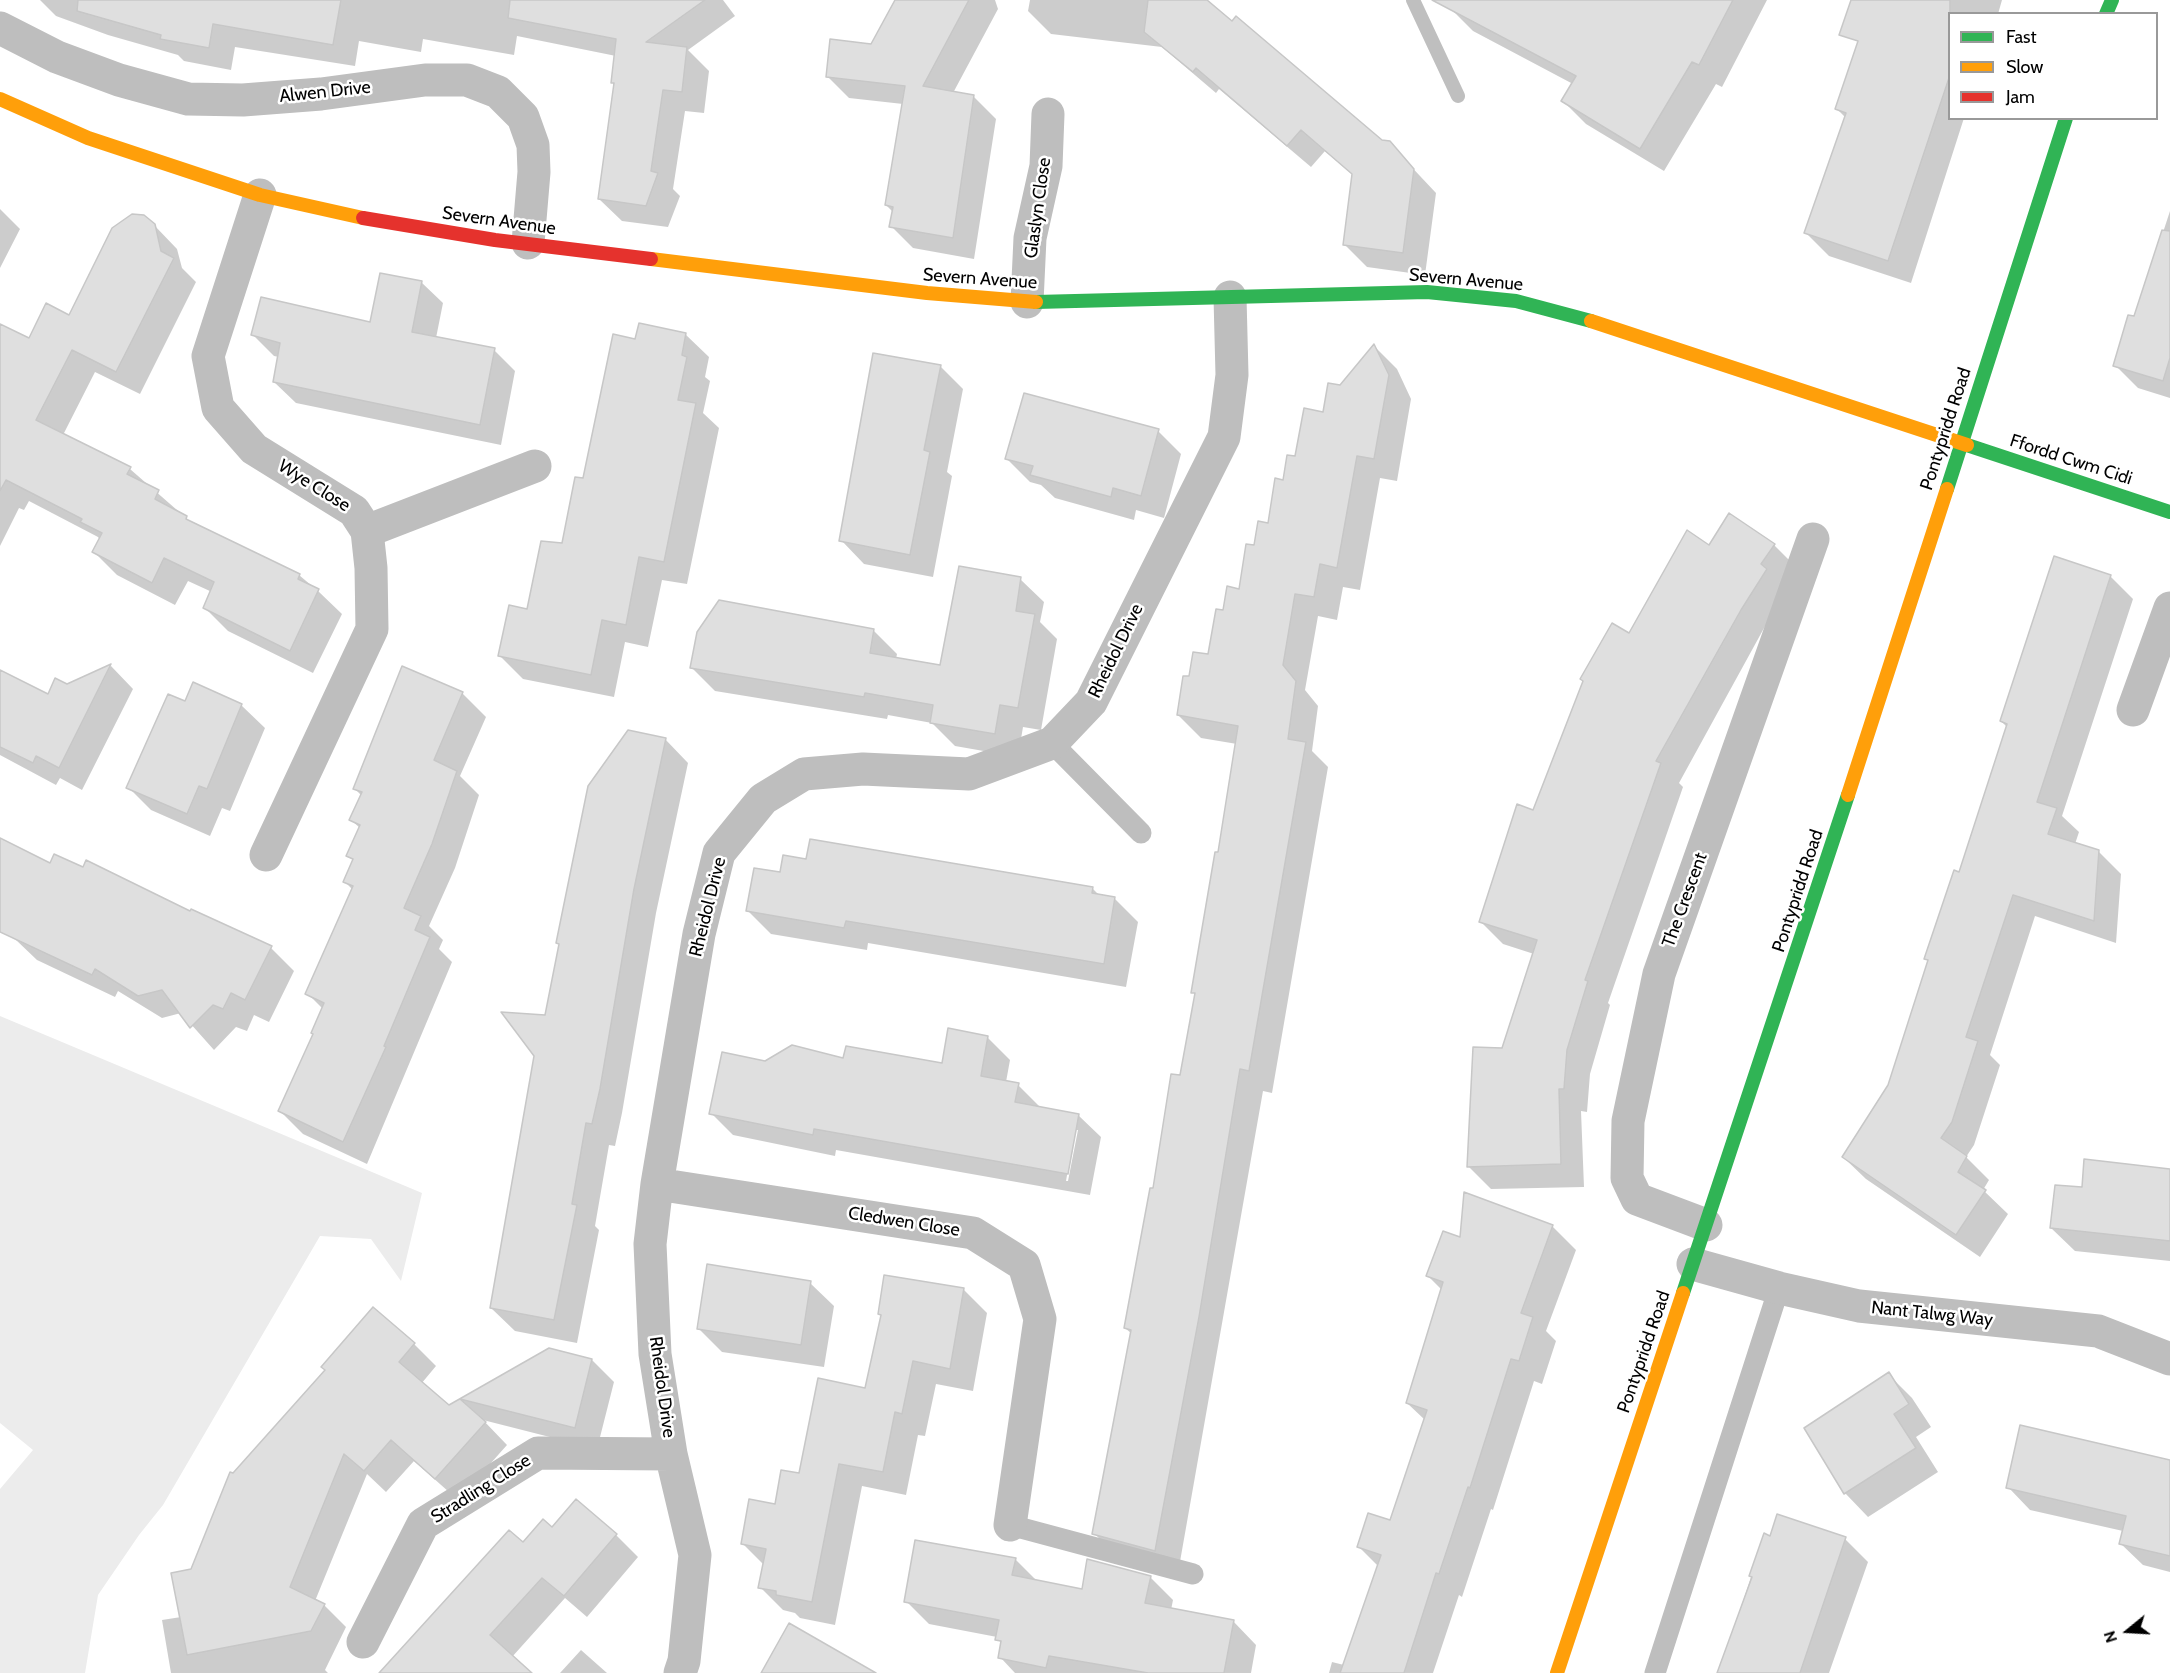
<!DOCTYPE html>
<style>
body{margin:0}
#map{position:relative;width:2170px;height:1673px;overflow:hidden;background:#fff;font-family:Cabin,sans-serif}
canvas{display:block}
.legend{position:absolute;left:1948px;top:12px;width:210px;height:108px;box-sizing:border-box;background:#fff;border:2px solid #999;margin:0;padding:8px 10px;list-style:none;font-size:18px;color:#000}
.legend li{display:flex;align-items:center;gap:12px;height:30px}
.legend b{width:30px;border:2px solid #999}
.north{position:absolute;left:2098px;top:1601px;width:60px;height:60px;-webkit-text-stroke:4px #fff;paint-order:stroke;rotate:252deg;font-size:16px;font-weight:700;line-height:24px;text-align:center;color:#000}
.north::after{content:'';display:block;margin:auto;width:21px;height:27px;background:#000;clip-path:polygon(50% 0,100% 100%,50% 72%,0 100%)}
</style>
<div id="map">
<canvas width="2170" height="1673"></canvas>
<ul class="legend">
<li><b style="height:8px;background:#30b455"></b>Fast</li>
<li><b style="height:8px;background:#ff9f0a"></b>Slow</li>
<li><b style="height:8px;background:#e5322d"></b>Jam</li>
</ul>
<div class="north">N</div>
</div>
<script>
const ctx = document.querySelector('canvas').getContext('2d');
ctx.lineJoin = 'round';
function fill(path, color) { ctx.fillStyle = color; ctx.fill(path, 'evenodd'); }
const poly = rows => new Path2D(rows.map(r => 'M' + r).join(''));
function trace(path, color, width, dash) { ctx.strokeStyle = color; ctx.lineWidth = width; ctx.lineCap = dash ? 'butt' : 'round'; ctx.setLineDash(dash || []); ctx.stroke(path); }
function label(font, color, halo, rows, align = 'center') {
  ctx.font = font + ' Cabin,sans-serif'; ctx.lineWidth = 5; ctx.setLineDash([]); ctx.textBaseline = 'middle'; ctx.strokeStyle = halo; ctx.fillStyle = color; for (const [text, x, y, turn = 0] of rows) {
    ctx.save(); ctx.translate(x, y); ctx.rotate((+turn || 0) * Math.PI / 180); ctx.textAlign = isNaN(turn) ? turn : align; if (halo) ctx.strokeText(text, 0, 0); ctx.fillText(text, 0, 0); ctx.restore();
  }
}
const green = poly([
 [0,1016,422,1193,401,1281,371,1239,320,1236,163,1505,139,1535,98,1595,85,1673,0,1673,0,1489,33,1450,0,1423]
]);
const shadow = poly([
 [40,0,723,0,735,16,688,50,709,71,704,113,685,111,673,189,680,196,668,227,622,221,599,199,615,85,612,82,616,56,517,36,514,55,423,39,421,52,359,41,355,66,235,47,231,70,184,61,178,55,108,35,56,16],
 [897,0,995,0,998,9,953,93,973,96,996,119,974,259,913,248,891,226,893,212,886,205,903,104,849,98,827,76,871,46],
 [1030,0,1205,0,1382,142,1389,143,1436,193,1425,275,1367,267,1345,245,1354,176,1325,151,1311,167,1219,89,1216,93,1162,47,1051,34,1028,11],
 [1454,0,1767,0,1722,87,1716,84,1664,171,1586,124,1562,100,1573,84,1473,31,1450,8],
 [1876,0,2002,0,1998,14,1950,14,1950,118,1964,118,1911,283,1829,256,1806,233,1846,118,1837,109],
 [0,209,20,229,0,268],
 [2170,211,2170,398,2138,388,2115,365,2135,318],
 [154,225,177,249,182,268,196,282,140,394,95,372,63,435,130,469,193,524,299,575,318,591,342,614,313,673,228,631,205,608,212,592,188,581,175,605,117,575,94,552,100,540,98,537,29,501,24,510,19,508,0,546,0,346,30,340,70,317],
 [421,282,443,303,436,338,494,350,515,371,501,445,296,403,274,382,279,357,274,356,252,334,371,324],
 [685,334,709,357,705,377,710,381,703,413,719,428,687,584,662,580,648,647,625,642,614,697,523,679,500,656,529,610,563,544,636,341],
 [1374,346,1397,369,1411,399,1397,481,1380,478,1360,590,1343,587,1337,620,1318,616,1305,690,1318,706,1312,751,1328,767,1272,1093,1263,1091,1178,1573,1117,1557,1094,1533,1132,1334,1125,1328,1181,1077,1196,995,1193,992,1220,854,1237,744,1201,738,1178,715,1191,678,1210,656,1225,612,1240,590,1255,547,1269,524,1296,458,1340,386],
 [940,366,963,389,947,472,952,476,933,577,864,564,841,540],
 [1158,431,1181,454,1164,518,1136,510,1134,520,1055,498,1041,485,1030,482,1006,458],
 [1774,545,1797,568,1679,783,1683,787,1608,1003,1610,1005,1590,1074,1587,1112,1581,1111,1584,1187,1491,1189,1468,1166,1534,954,1503,944,1480,921,1534,812,1629,635,1709,547],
 [2110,576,2133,599,2062,816,2079,832,2075,844,2098,851,2121,874,2116,943,2035,916,1990,1055,2000,1065,1974,1145,1966,1157,1989,1180,1983,1190,2008,1214,1980,1257,1866,1179,1843,1157,1889,1085,1929,962,1925,958,1960,874,2007,727,2001,721],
 [1020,579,1044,602,1040,622,1057,639,1041,730,1023,727,1018,757,955,746,932,723,888,715,887,719,715,691,692,668,874,631,897,654,896,659,942,667],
 [111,666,133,689,82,790,60,778,56,785,0,755,0,672,48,696],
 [402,668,462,693,486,717,460,776,479,795,455,868,429,926,443,940,439,949,452,962,367,1164,303,1134,280,1111,315,1035,323,1009,307,993,353,890,345,882,354,861,348,856,360,828,351,820,362,796,355,789],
 [185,703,241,705,265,728,230,811,222,808,210,836,151,810,128,787],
 [665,739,688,763,656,913,622,1113,615,1146,609,1145,595,1226,599,1230,577,1343,515,1331,491,1308,546,1016],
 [0,839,50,865,191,913,271,948,294,971,269,1022,254,1015,247,1031,236,1027,214,1050,181,1013,162,1018,118,991,115,997,37,960,16,940,0,931],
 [808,861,1092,888,1100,896,1115,899,1138,922,1126,987,868,943,867,950,771,934,748,911,781,874],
 [949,1030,988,1038,1010,1060,1006,1082,1018,1085,1040,1107,1078,1115,1101,1137,1090,1195,836,1150,835,1156,733,1135,711,1113,765,1062,845,1060,943,1064],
 [1075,1130,1078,1130,1068,1181,1066,1181],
 [2170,1170,2170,1261,2075,1251,2051,1228,2083,1189],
 [1465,1194,1553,1227,1576,1250,1546,1331,1556,1341,1542,1384,1534,1381,1493,1510,1491,1509,1462,1597,1459,1595,1433,1673,1329,1673,1332,1662,1344,1665,1378,1566,1358,1546,1391,1522,1425,1420,1407,1403,1442,1290,1428,1276,1461,1239],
 [810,1283,834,1306,824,1367,722,1352,699,1329],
 [964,1290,987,1313,973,1391,936,1384,925,1436,918,1435,906,1495,862,1486,835,1625,800,1618,795,1613,783,1610,760,1587,764,1565,743,1544,776,1506,866,1390],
 [414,1344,436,1366,421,1384,449,1407,549,1349,592,1360,614,1382,597,1449,483,1420,507,1445,458,1500,414,1461,386,1492,367,1474,315,1601,324,1605,346,1627,325,1670,328,1673,171,1673,162,1620,181,1617,192,1571,234,1475],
 [1888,1374,1912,1398,1931,1427,1916,1437,1938,1472,1868,1517,1845,1493,1806,1428],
 [2170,1462,2170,1572,2143,1565,2120,1543,2123,1531,2030,1510,2008,1487],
 [552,1529,616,1535,638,1557,587,1617,565,1598,512,1657,530,1673,381,1673,523,1544],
 [1765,1535,1845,1539,1868,1562,1829,1673,1719,1673],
 [1015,1559,1038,1582,1083,1591,1150,1577,1173,1600,1171,1610,1233,1621,1256,1645,1251,1673,1015,1673,1000,1657,1002,1645,997,1637,929,1624,906,1601],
 [581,1650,607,1673,560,1673]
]);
const stream = poly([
 [1413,0,1458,96]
]);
const building = poly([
 [78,0,341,0,333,45,213,24,209,48,160,39,161,35,77,11,78,0],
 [510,0,705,0,646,42,687,47,682,92,663,90,651,171,658,173,646,206,598,199,614,83,611,83,616,39,508,18,510,0],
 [895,0,969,0,923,86,974,95,953,238,889,227,893,207,885,205,905,86,826,77,830,39,871,44,895,0],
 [1148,0,1207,0,1232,21,1236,16,1382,140,1390,141,1414,169,1403,253,1343,245,1352,174,1301,130,1287,146,1196,68,1193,72,1144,32,1148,0],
 [1432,0,1733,0,1699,65,1692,62,1640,149,1561,101,1576,76,1432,0],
 [1851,0,1950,0,1950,75,1888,261,1804,233,1846,113,1835,109,1858,41,1839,35,1851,0],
 [132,214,144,215,155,224,161,251,174,258,116,372,72,350,36,420,131,467,127,474,159,490,155,499,187,516,186,519,300,574,298,579,319,589,290,651,203,608,214,582,164,558,152,583,92,552,102,533,80,522,82,519,6,480,0,491,0,324,29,338,46,303,69,315,112,228,132,214],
 [2162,230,2170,231,2170,358,2163,381,2113,366,2128,315,2134,316,2162,230],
 [380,273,422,281,412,332,495,348,480,425,273,382,280,343,251,335,261,297,370,322,380,273],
 [639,323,686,333,682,355,687,357,678,400,696,403,664,562,639,557,626,625,602,620,591,675,498,656,509,605,527,609,541,541,562,543,575,477,583,478,613,334,635,339,639,323],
 [1374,344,1389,375,1374,459,1357,456,1337,568,1320,564,1314,597,1295,594,1283,665,1296,681,1288,739,1306,742,1249,1071,1240,1069,1199,1317,1155,1551,1092,1534,1131,1330,1124,1328,1150,1188,1153,1188,1171,1074,1180,1075,1195,993,1191,993,1215,852,1218,852,1238,726,1177,715,1183,676,1189,676,1193,652,1208,654,1216,609,1223,610,1227,586,1239,589,1246,544,1254,545,1258,521,1268,523,1275,478,1283,480,1287,455,1295,456,1304,408,1323,412,1328,383,1340,385,1374,344],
 [873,353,941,365,924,450,930,452,910,555,839,541,873,353],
 [1024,393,1159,429,1141,496,1113,488,1111,497,1030,475,1033,466,1005,459,1024,393],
 [1729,513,1775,544,1761,564,1767,569,1741,610,1656,761,1661,763,1585,980,1588,981,1567,1050,1564,1089,1559,1089,1561,1164,1467,1167,1473,1047,1502,1048,1537,940,1479,922,1517,804,1533,810,1583,681,1580,679,1612,623,1629,633,1687,530,1709,545,1729,513],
 [2054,556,2111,575,2037,802,2057,808,2048,834,2099,850,2094,921,2013,895,1966,1037,1978,1041,1952,1122,1941,1138,1967,1156,1958,1172,1986,1190,1956,1235,1842,1157,1888,1085,1928,960,1924,959,1954,870,1959,872,2007,724,2000,721,2054,556],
 [959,566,1021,577,1016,611,1035,614,1018,708,1000,705,995,734,930,723,933,705,865,693,864,697,690,668,697,632,719,600,874,629,870,653,940,665,959,566],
 [111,664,59,768,36,756,33,763,0,747,0,670,48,694,55,678,67,684,111,664],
 [402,666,463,692,434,760,457,771,432,844,404,908,421,916,415,930,430,937,384,1046,386,1047,343,1142,278,1111,313,1034,311,1033,324,1003,305,994,353,886,343,882,353,859,346,856,360,825,349,820,362,792,353,789,402,666],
 [193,682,242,704,207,789,199,786,187,814,126,788,168,694,185,701,193,682],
 [628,730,666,738,634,889,600,1089,592,1124,586,1123,572,1204,577,1205,554,1320,490,1308,534,1056,501,1012,545,1015,559,944,556,943,588,786,628,730],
 [0,838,50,863,54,854,83,867,86,860,190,911,191,909,272,946,245,1000,231,993,223,1009,213,1005,190,1028,162,990,138,996,95,969,92,975,0,932,0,838],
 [810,839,1093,887,1092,893,1115,897,1104,964,846,921,844,928,746,911,754,868,780,872,783,855,806,859,810,839],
 [948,1028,988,1036,981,1076,1019,1083,1015,1102,1079,1114,1068,1174,814,1129,813,1135,709,1114,722,1052,765,1061,792,1045,843,1058,846,1046,942,1063,948,1028],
 [2084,1159,2170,1169,2170,1241,2050,1228,2055,1185,2082,1187,2084,1159],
 [1464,1192,1553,1225,1521,1313,1533,1317,1519,1361,1511,1359,1470,1488,1468,1487,1439,1574,1436,1573,1404,1673,1340,1673,1381,1555,1357,1547,1368,1513,1390,1520,1427,1410,1406,1403,1443,1282,1426,1276,1443,1231,1460,1237,1464,1192],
 [707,1264,811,1281,801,1345,697,1329,707,1264],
 [884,1275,964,1288,950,1369,913,1361,902,1414,895,1412,883,1472,839,1464,812,1602,776,1595,776,1591,758,1588,766,1549,741,1544,749,1499,775,1504,781,1470,799,1473,818,1378,865,1388,881,1315,878,1314,884,1275],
 [373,1307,415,1343,399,1362,449,1405,549,1348,592,1359,575,1428,460,1399,486,1422,435,1479,391,1440,364,1471,344,1454,290,1587,325,1604,311,1631,187,1655,171,1573,191,1569,230,1472,233,1473,325,1370,321,1367,373,1307],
 [1889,1372,1909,1404,1894,1414,1916,1448,1844,1494,1804,1428,1889,1372],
 [2020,1425,2170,1460,2170,1556,2119,1544,2126,1516,2006,1488,2020,1425],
 [576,1499,617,1534,564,1596,542,1578,490,1635,532,1673,379,1673,509,1530,523,1542,543,1519,552,1527,576,1499],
 [1777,1514,1846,1537,1800,1673,1717,1673,1752,1577,1749,1576,1764,1533,1770,1536,1777,1514],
 [915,1540,1016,1558,1012,1575,1082,1589,1087,1559,1151,1576,1145,1603,1234,1620,1224,1673,1148,1673,1049,1656,1046,1668,998,1658,1001,1641,995,1640,999,1620,904,1602,915,1540],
 [789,1623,876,1673,761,1673,789,1623]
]);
const lane = poly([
 [1052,743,1141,833],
 [1010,1525,1193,1574],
 [1655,1673,1779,1288]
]);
const street = poly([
 [0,28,57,57,119,80,188,99,243,100,321,94,425,80,467,80,498,92,523,117,533,145,534,172,528,243],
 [260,195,208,356,218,408,254,449,354,511,367,531,371,568,372,629,266,855],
 [1027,302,1030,238,1046,166,1048,114],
 [367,531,535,466],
 [2133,710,2170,608],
 [657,1184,973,1233,1024,1265,1040,1319,1010,1525],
 [1706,1225,1637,1199,1627,1178,1628,1121,1659,974,1813,539],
 [1693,1264,1779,1288,1859,1306,2098,1331,2170,1359],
 [363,1642,423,1524,538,1453,671,1454],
 [680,1673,684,1661,695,1555,671,1454,655,1354,650,1244,657,1184,699,934,719,853,763,799,804,774,863,769,969,774,1052,743,1091,702,1224,437,1232,375,1230,297]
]);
const fast = poly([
 [2106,14,2112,0],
 [1036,302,1427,292,1516,301,1591,321],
 [1967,445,2170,512],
 [1947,489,2066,118],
 [1683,1293,1848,795]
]);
const slow = poly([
 [0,99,88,138,260,195,363,218],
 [651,259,927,293,1036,302],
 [1591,321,1967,445],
 [1848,795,1947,489],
 [1557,1673,1683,1293]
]);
const jam = poly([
 [363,218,495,240,651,259]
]);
const streetNames = [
 ["Alwen Drive",325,92,-6],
 ["Glaslyn Close",1038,208,-82],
 ["Severn Avenue",499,221,8],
 ["Severn Avenue",980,279,4],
 ["Severn Avenue",1466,280,5],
 ["Pontypridd Road",1946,429,-72],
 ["Ffordd Cwm Cidi",2071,460,18],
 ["Wye Close",314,486,32],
 ["Rheidol Drive",1116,651,-64],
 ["Pontypridd Road",1798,891,-72],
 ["The Crescent",1685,900,-70],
 ["Rheidol Drive",708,907,-76],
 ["Cledwen Close",904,1222,9],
 ["Nant Talwg Way",1932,1314,6],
 ["Pontypridd Road",1644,1352,-71],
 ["Rheidol Drive",662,1387,82],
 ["Stradling Close",481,1489,-32]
];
fill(green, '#ececec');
fill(shadow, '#0003');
trace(stream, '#bfbfbf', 14);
fill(building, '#dfdfdf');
trace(building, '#c7c7c7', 1.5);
trace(lane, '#bebebe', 21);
trace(street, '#bebebe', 33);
trace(fast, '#30b455', 14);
trace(slow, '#ff9f0a', 14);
trace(jam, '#e5322d', 14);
label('18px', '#000', '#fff', streetNames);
</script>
